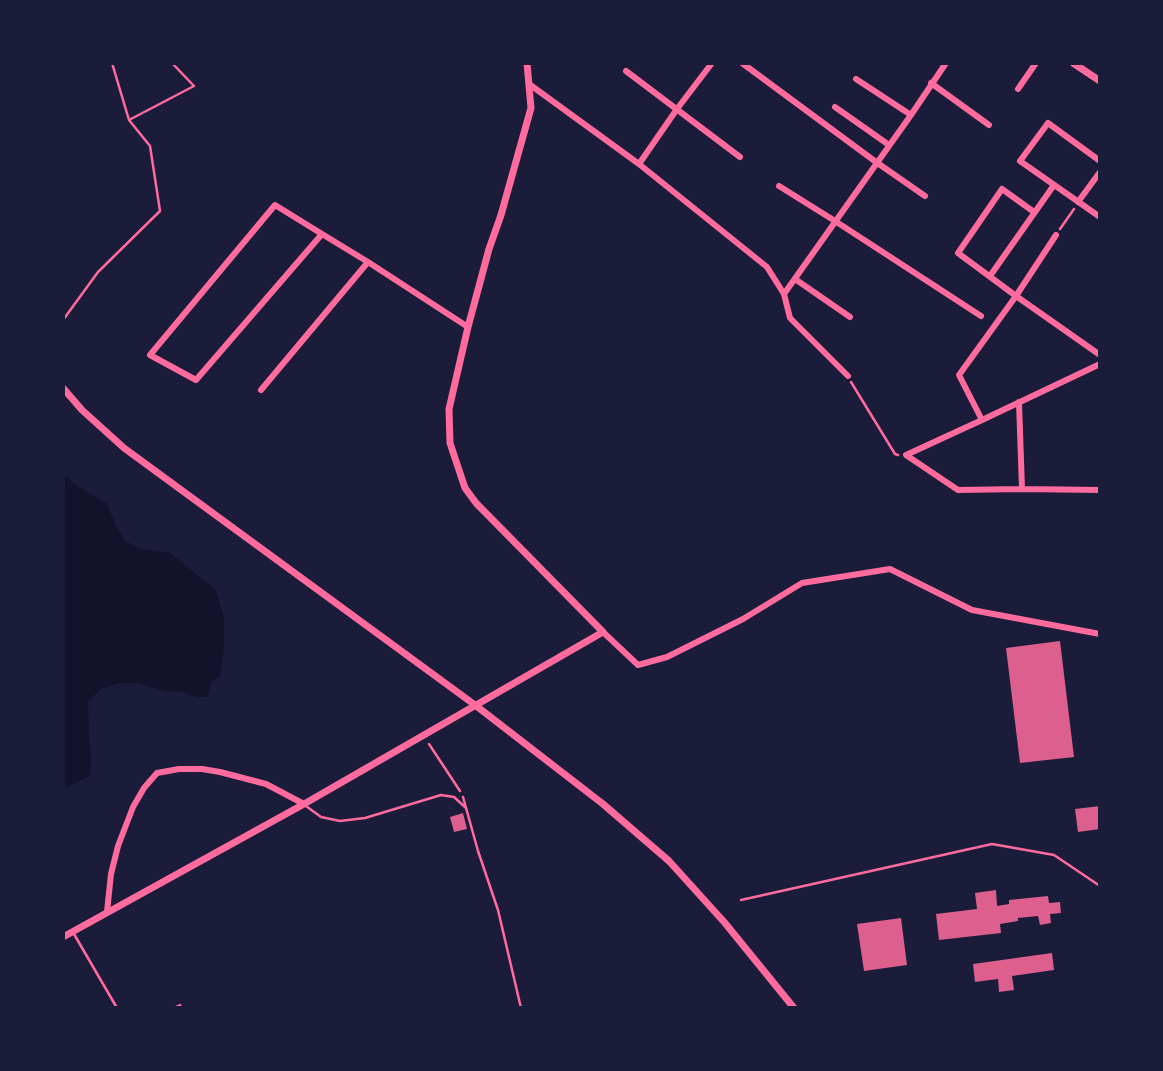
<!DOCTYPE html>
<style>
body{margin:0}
#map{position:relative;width:1163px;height:1071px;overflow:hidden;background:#1b1b3a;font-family:Ubuntu,sans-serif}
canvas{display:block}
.frame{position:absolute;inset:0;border:65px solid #1b1b3a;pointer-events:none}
</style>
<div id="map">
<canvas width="1163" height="1071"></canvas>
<div class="frame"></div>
</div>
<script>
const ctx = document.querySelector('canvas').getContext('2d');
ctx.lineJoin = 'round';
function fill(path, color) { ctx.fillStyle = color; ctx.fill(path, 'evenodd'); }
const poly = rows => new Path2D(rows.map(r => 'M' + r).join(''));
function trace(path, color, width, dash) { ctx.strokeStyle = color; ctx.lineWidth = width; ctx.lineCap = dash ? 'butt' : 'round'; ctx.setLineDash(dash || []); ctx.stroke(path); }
const water = poly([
 [63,474,77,486,107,504,116,526,125,541,140,549,170,553,205,581,216,591,224,618,224,649,220,676,211,682,208,697,197,697,183,692,166,691,137,683,120,683,101,689,88,701,89,740,91,759,90,776,63,789]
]);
const building = poly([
 [1060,641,1074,757,1020,763,1006,648],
 [1100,806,1100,829,1078,832,1075,809],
 [463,813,467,829,454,832,450,817],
 [996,890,997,906,1009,904,1009,900,1048,896,1049,903,1060,902,1061,913,1050,914,1051,923,1040,925,1038,916,1018,918,1018,921,1000,924,1001,933,939,940,936,914,977,909,975,893],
 [901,918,907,965,864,971,857,924],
 [1052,953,1054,970,1012,976,1014,990,999,992,998,979,975,982,973,964]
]);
const path = poly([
 [129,120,194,86,172,63],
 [1060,229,1074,209],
 [63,320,98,272,160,211,150,146,129,120,112,63],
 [851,382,895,454,898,455],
 [429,744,460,791]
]);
const service = poly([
 [463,797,478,851,498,910,521,1008],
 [306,806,321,817,340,821,365,818,441,795,454,797,466,808],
 [741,900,992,844,1054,855,1100,886],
 [74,934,117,1008],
 [174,1008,180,1005,181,1008]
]);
const minor = poly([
 [742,63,876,162,925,196],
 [626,71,740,157],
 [856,79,911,115],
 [931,83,989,125],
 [529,84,639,164,677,109,712,63],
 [1018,89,1036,63],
 [835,107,889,145],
 [1100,161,1048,123,1020,161,1100,217],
 [639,164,767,267,784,294,790,318,848,376],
 [779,186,835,221,981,316],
 [1078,202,1100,172],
 [1034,212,1002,189,958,253,1016,296,1100,355],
 [322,234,196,380,150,355,275,205,322,234,368,262,468,327],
 [1056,235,1016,296,959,375,982,420,1100,364],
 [990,276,1054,185],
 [795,279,850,317],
 [784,294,911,115,946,63],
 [261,390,368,262],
 [982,420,906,455,958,490,1022,489,1019,402],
 [1022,489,1100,490],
 [603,632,638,665,667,657,743,619,802,583,890,569,972,610,1100,634],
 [107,912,111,874,118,846,133,807,144,788,157,773,179,769,202,769,220,772,266,784,304,804]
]);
const tertiary = poly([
 [1073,63,1100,81],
 [63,388,82,410,124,448,475,705,603,804,669,861,725,923,794,1008],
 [63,937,304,804,603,632,476,503,465,488,450,443,449,409,468,327,489,249,501,215,531,108,527,63]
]);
fill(water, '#12122b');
fill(building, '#dd5f8e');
trace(path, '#ff6b9d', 2.5);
trace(service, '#ff6b9d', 2.5);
trace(minor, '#ff6b9d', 6);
trace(tertiary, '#ff6b9d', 7);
</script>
